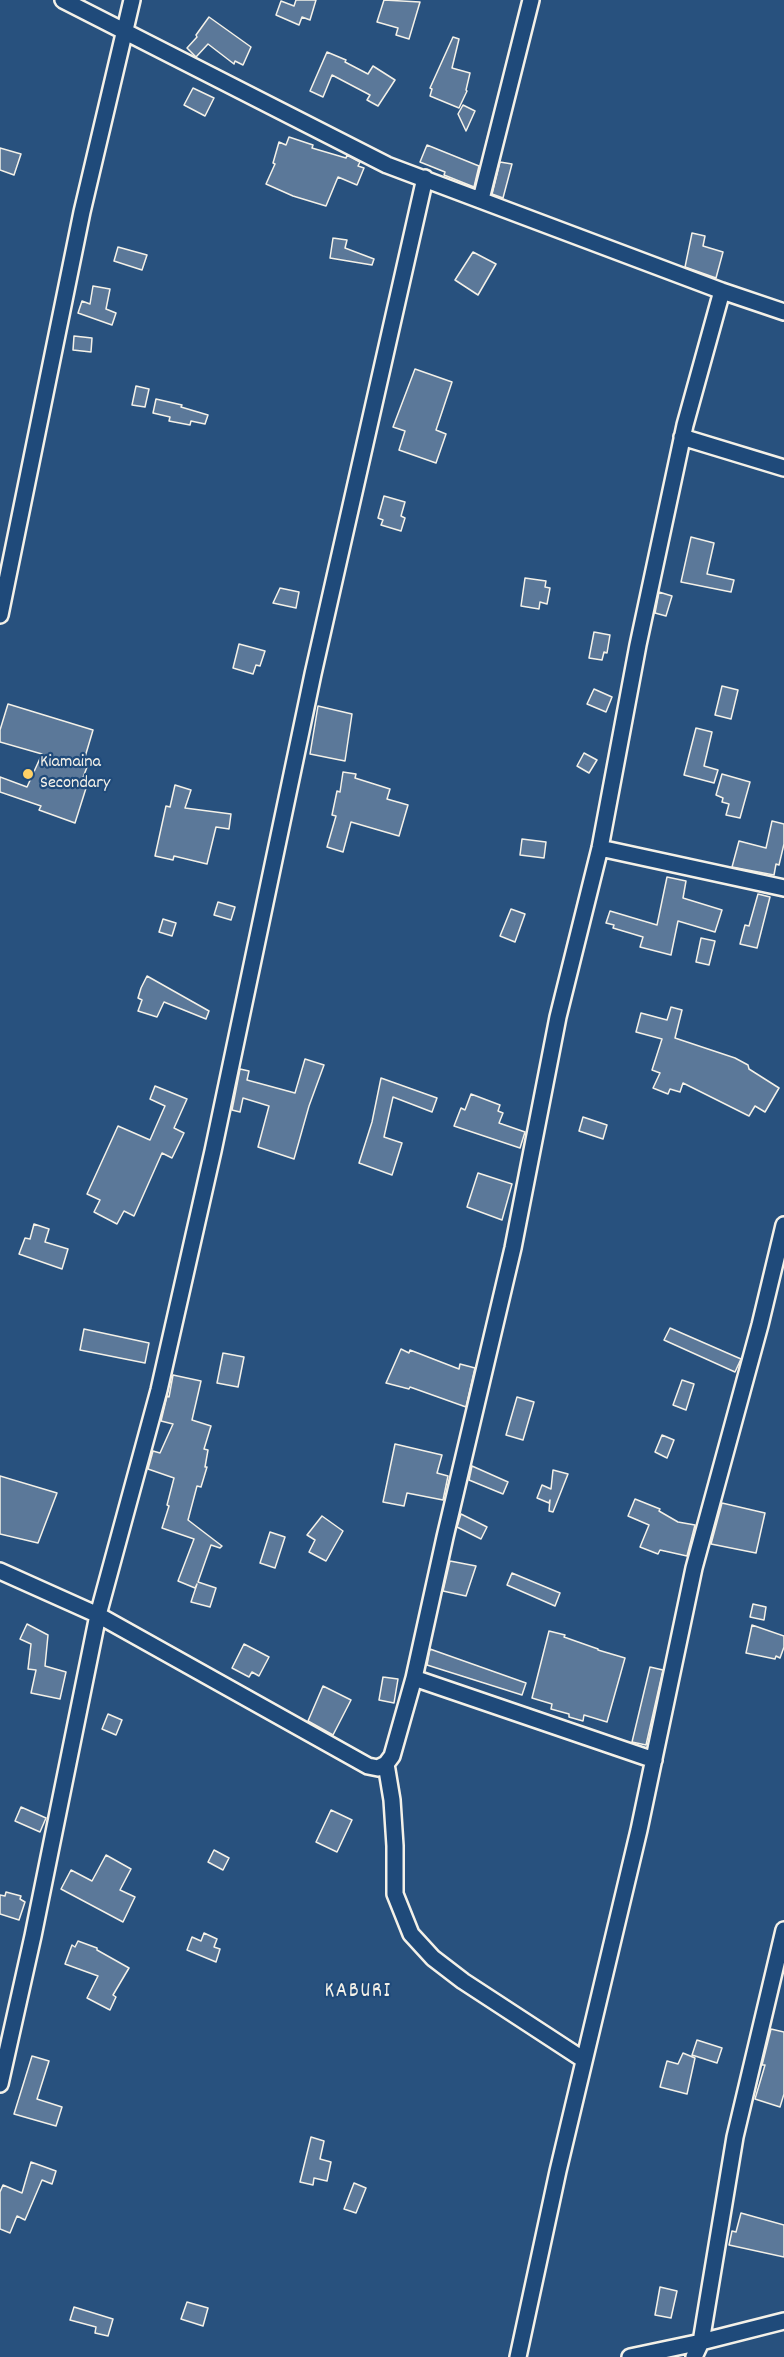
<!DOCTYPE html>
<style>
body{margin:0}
canvas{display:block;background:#28517e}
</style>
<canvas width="784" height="2357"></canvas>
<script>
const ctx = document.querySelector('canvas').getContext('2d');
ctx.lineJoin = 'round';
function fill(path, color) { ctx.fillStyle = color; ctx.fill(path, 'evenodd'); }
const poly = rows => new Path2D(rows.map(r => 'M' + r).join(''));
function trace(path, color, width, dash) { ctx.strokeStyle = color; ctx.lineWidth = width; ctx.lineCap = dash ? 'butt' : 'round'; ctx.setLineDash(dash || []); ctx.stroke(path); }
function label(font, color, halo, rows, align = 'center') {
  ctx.font = font + ' Dekko,sans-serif'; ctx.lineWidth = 4.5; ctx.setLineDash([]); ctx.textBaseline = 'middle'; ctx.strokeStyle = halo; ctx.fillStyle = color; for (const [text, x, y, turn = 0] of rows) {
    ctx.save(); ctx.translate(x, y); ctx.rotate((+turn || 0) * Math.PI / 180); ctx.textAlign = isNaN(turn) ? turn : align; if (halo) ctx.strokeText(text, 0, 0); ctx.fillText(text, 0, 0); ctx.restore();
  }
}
const building = poly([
 [296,0,316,0,310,20,302,17,299,25,276,15,281,1,294,6,296,0],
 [384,0,420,2,409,39,396,35,398,28,377,22,384,0],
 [209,17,251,47,243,65,235,61,234,64,208,44,196,57,187,48,197,37,196,35,209,17],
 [453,37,459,39,452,68,470,73,466,90,467,91,459,108,430,96,432,89,430,88,453,37],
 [327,52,346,60,345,62,368,74,373,66,395,80,378,106,367,100,370,95,332,75,323,97,310,91,327,52],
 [193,88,214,98,205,116,184,105,193,88],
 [463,105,475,111,466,131,458,114,463,105],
 [289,137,313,145,312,148,346,158,347,155,360,162,358,166,364,168,357,185,338,177,326,206,293,196,266,184,275,164,273,163,279,142,286,145,289,137],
 [427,145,479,166,474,187,444,175,445,172,420,162,427,145],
 [0,148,21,154,14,175,0,170,0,148],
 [500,162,512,164,503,198,492,194,500,162],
 [692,233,705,236,703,246,723,252,716,278,685,267,692,233],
 [333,238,347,240,345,248,374,259,372,265,330,258,333,238],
 [118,247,147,255,142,270,114,261,118,247],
 [473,252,496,264,478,295,455,280,473,252],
 [93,286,110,289,106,309,116,313,112,325,78,313,82,301,90,304,93,286],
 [74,336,92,338,91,352,73,350,74,336],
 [415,369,452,382,436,430,446,434,436,463,399,450,405,431,393,427,415,369],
 [136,386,149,389,145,407,132,405,136,386],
 [156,399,182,405,181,407,208,415,205,424,191,421,190,425,169,421,170,417,153,413,156,399],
 [384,496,405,502,401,516,405,518,401,531,381,525,383,520,378,518,384,496],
 [691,537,714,543,707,574,734,580,731,592,681,582,691,537],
 [525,578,546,581,545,587,550,588,547,604,540,602,539,609,521,606,525,578],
 [280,588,299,592,296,608,273,603,280,588],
 [659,592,672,596,666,616,655,613,659,592],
 [594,632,610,635,607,653,604,652,602,660,589,658,594,632],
 [239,644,265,651,260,666,256,665,253,674,233,668,239,644],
 [722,686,738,690,731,719,715,715,722,686],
 [594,689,612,697,606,712,587,704,594,689],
 [8,704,93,730,85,757,90,759,81,783,87,785,75,823,39,810,41,806,0,792,0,777,27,787,42,754,0,742,0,730,8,704],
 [318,706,352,714,345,761,310,754,318,706],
 [696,728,712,732,704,766,718,770,714,783,684,775,696,728],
 [584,753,597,760,589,773,577,766,584,753],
 [343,772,356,774,355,778,390,789,387,799,408,805,399,836,351,822,343,852,327,847,336,816,332,815,337,791,340,792,343,772],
 [722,774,750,782,740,818,726,815,729,804,722,802,723,798,716,795,722,774],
 [175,785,191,790,185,808,231,814,229,829,216,827,207,864,174,856,173,860,155,856,166,806,170,807,175,785],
 [772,821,784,824,784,844,779,865,776,864,774,875,732,867,739,841,766,848,772,821],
 [522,839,546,842,544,858,520,855,522,839],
 [667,877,686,881,683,898,722,910,715,932,678,921,671,955,640,947,643,937,613,928,614,925,606,923,610,911,657,925,667,877],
 [758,894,770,897,757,948,740,944,745,925,749,926,758,894],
 [218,902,235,907,231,920,214,915,218,902],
 [511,909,525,914,515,942,500,936,511,909],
 [163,919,176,923,172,936,159,932,163,919],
 [701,938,715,941,709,965,696,962,701,938],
 [147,976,209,1011,206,1019,164,1002,157,1017,138,1011,142,1000,138,998,141,988,147,976],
 [671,1007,682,1010,675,1038,735,1058,748,1065,749,1069,779,1088,765,1112,755,1106,749,1116,683,1083,680,1092,670,1089,668,1094,653,1088,660,1073,652,1070,662,1039,636,1032,641,1013,667,1020,671,1007],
 [305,1059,324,1065,309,1106,294,1159,258,1147,269,1106,243,1098,240,1112,232,1110,240,1069,249,1071,247,1080,295,1093,305,1059],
 [381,1078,437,1098,432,1112,393,1097,384,1137,402,1143,392,1175,359,1163,372,1122,381,1078],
 [155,1086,187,1099,174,1128,184,1133,172,1158,162,1153,134,1216,124,1211,117,1224,94,1212,100,1200,87,1194,118,1126,150,1140,165,1106,150,1099,155,1086],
 [471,1094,500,1105,498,1111,503,1113,499,1123,525,1132,520,1148,454,1126,461,1108,465,1110,471,1094],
 [583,1117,607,1125,603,1139,579,1131,583,1117],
 [478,1173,512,1184,502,1220,467,1207,478,1173],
 [34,1224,49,1229,45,1242,68,1249,62,1269,19,1254,25,1238,30,1239,34,1224],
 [670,1328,741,1359,735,1372,664,1340,670,1328],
 [84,1329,149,1343,145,1363,80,1350,84,1329],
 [401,1349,409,1353,410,1350,459,1369,460,1364,475,1368,466,1407,410,1387,409,1389,386,1383,401,1349],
 [223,1353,244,1357,238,1387,217,1383,223,1353],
 [173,1375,201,1381,192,1420,211,1426,204,1449,208,1450,205,1467,207,1467,201,1487,197,1486,188,1520,222,1546,220,1548,211,1545,198,1582,216,1588,210,1607,191,1602,197,1584,195,1588,178,1581,194,1539,162,1528,169,1506,167,1505,174,1478,148,1469,153,1451,160,1453,173,1424,161,1421,167,1396,169,1397,173,1375],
 [682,1380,694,1384,686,1410,673,1405,682,1380],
 [517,1397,534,1402,523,1440,506,1435,517,1397],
 [662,1435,674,1440,667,1458,655,1452,662,1435],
 [395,1444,442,1455,437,1473,448,1476,443,1500,407,1493,404,1506,383,1502,395,1444],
 [472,1466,508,1482,503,1494,469,1480,472,1466],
 [553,1470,568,1474,553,1512,549,1511,550,1500,549,1503,537,1498,542,1485,551,1489,553,1470],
 [0,1476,57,1493,38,1543,0,1534,0,1476],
 [635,1499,660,1509,659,1511,678,1522,695,1525,687,1556,660,1550,658,1554,640,1547,649,1525,628,1516,635,1499],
 [722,1503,765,1513,756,1553,711,1544,722,1503],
 [461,1514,487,1527,481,1539,457,1527,461,1514],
 [322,1516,343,1531,326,1561,309,1552,315,1540,307,1535,322,1516],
 [270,1532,285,1537,275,1568,260,1563,270,1532],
 [450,1561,476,1566,466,1596,443,1591,450,1561],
 [512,1573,560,1593,555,1606,507,1585,512,1573],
 [753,1604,766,1607,764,1620,750,1617,753,1604],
 [27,1624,48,1635,45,1666,66,1672,60,1699,31,1693,36,1670,28,1669,31,1644,20,1639,27,1624],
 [752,1625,784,1636,784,1647,780,1658,776,1656,775,1659,746,1653,752,1625],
 [549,1631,565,1635,564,1637,598,1649,598,1650,625,1658,607,1722,584,1715,583,1721,569,1717,569,1714,551,1709,552,1704,532,1698,549,1631],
 [244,1644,269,1657,259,1676,252,1672,249,1677,232,1668,244,1644],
 [430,1649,526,1683,522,1695,427,1665,430,1649],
 [650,1667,663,1670,646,1745,632,1742,650,1667],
 [383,1677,398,1679,394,1703,379,1700,383,1677],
 [323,1686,351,1700,333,1735,308,1721,323,1686],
 [108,1714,122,1720,116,1735,102,1729,108,1714],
 [21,1807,46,1818,40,1832,15,1821,21,1807],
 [331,1810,352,1820,337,1852,316,1842,331,1810],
 [214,1850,229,1858,223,1870,208,1862,214,1850],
 [106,1855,131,1869,120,1890,135,1897,123,1922,61,1889,71,1870,92,1881,106,1855],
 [6,1892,21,1896,20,1899,25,1902,19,1920,0,1914,0,1895,5,1896,6,1892],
 [204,1933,217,1939,214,1947,220,1949,216,1962,187,1950,192,1937,201,1941,204,1933],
 [78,1941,97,1948,97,1950,129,1968,113,1995,116,1997,110,2010,87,1998,98,1976,65,1964,72,1945,75,1947,78,1941],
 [771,2029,784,2032,784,2094,780,2107,755,2099,765,2065,762,2065,771,2029],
 [697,2040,722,2048,717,2063,692,2055,697,2040],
 [683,2053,695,2058,687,2094,660,2087,667,2061,678,2064,683,2053],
 [32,2056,49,2061,37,2099,62,2107,56,2126,14,2114,32,2056],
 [311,2137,324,2141,320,2159,331,2162,327,2181,314,2178,313,2185,300,2182,311,2137],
 [31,2162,56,2171,52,2184,42,2180,25,2220,17,2216,10,2233,0,2229,0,2192,3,2185,22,2193,31,2162],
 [354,2183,366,2188,356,2213,344,2209,354,2183],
 [741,2213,784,2225,784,2257,729,2245,732,2231,736,2232,741,2213],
 [660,2287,677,2291,671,2318,655,2315,660,2287],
 [187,2302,208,2308,203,2326,181,2319,187,2302],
 [74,2307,113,2319,108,2336,95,2333,96,2327,70,2320,74,2307]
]);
const street = poly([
 [63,0,387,165,722,291,784,312],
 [481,199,531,0],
 [682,437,784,468],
 [0,615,82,212,132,0],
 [600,848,784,888],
 [0,1571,98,1615,368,1766,378,1768,386,1764,392,1756,414,1678,654,1760],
 [414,1678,445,1537,513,1248,558,1017,600,848,638,645,685,425,722,291],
 [386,1764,392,1800,395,1846,395,1894,411,1934,433,1958,463,1981,584,2060],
 [0,2084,33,1936,98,1615,159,1390,213,1151,313,674,425,178],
 [518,2357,558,2171,639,1830,694,1568,760,1325,784,1225],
 [630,2357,701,2342,735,2137,784,1930],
 [694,2357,701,2342,784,2321]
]);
const markers = [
 [28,774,6,"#ffd166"]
];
const poiNames = [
 ["Kiamaina",40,764],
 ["Secondary",40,785]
];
const quarterNames = [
 ["KABURI",358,1993]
];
fill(building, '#5b7899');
trace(building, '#f4f1e8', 1.5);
trace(street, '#f4f1e8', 20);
trace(street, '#1f4a7a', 15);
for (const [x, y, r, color] of markers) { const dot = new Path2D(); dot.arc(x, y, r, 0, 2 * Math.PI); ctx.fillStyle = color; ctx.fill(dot); trace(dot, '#1f4a7a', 2); }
label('18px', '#f4f1e8', '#1f4a7a', poiNames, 'left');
ctx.letterSpacing = '1.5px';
label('21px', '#f4f1e8', '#1f4a7a', quarterNames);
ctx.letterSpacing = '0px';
</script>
